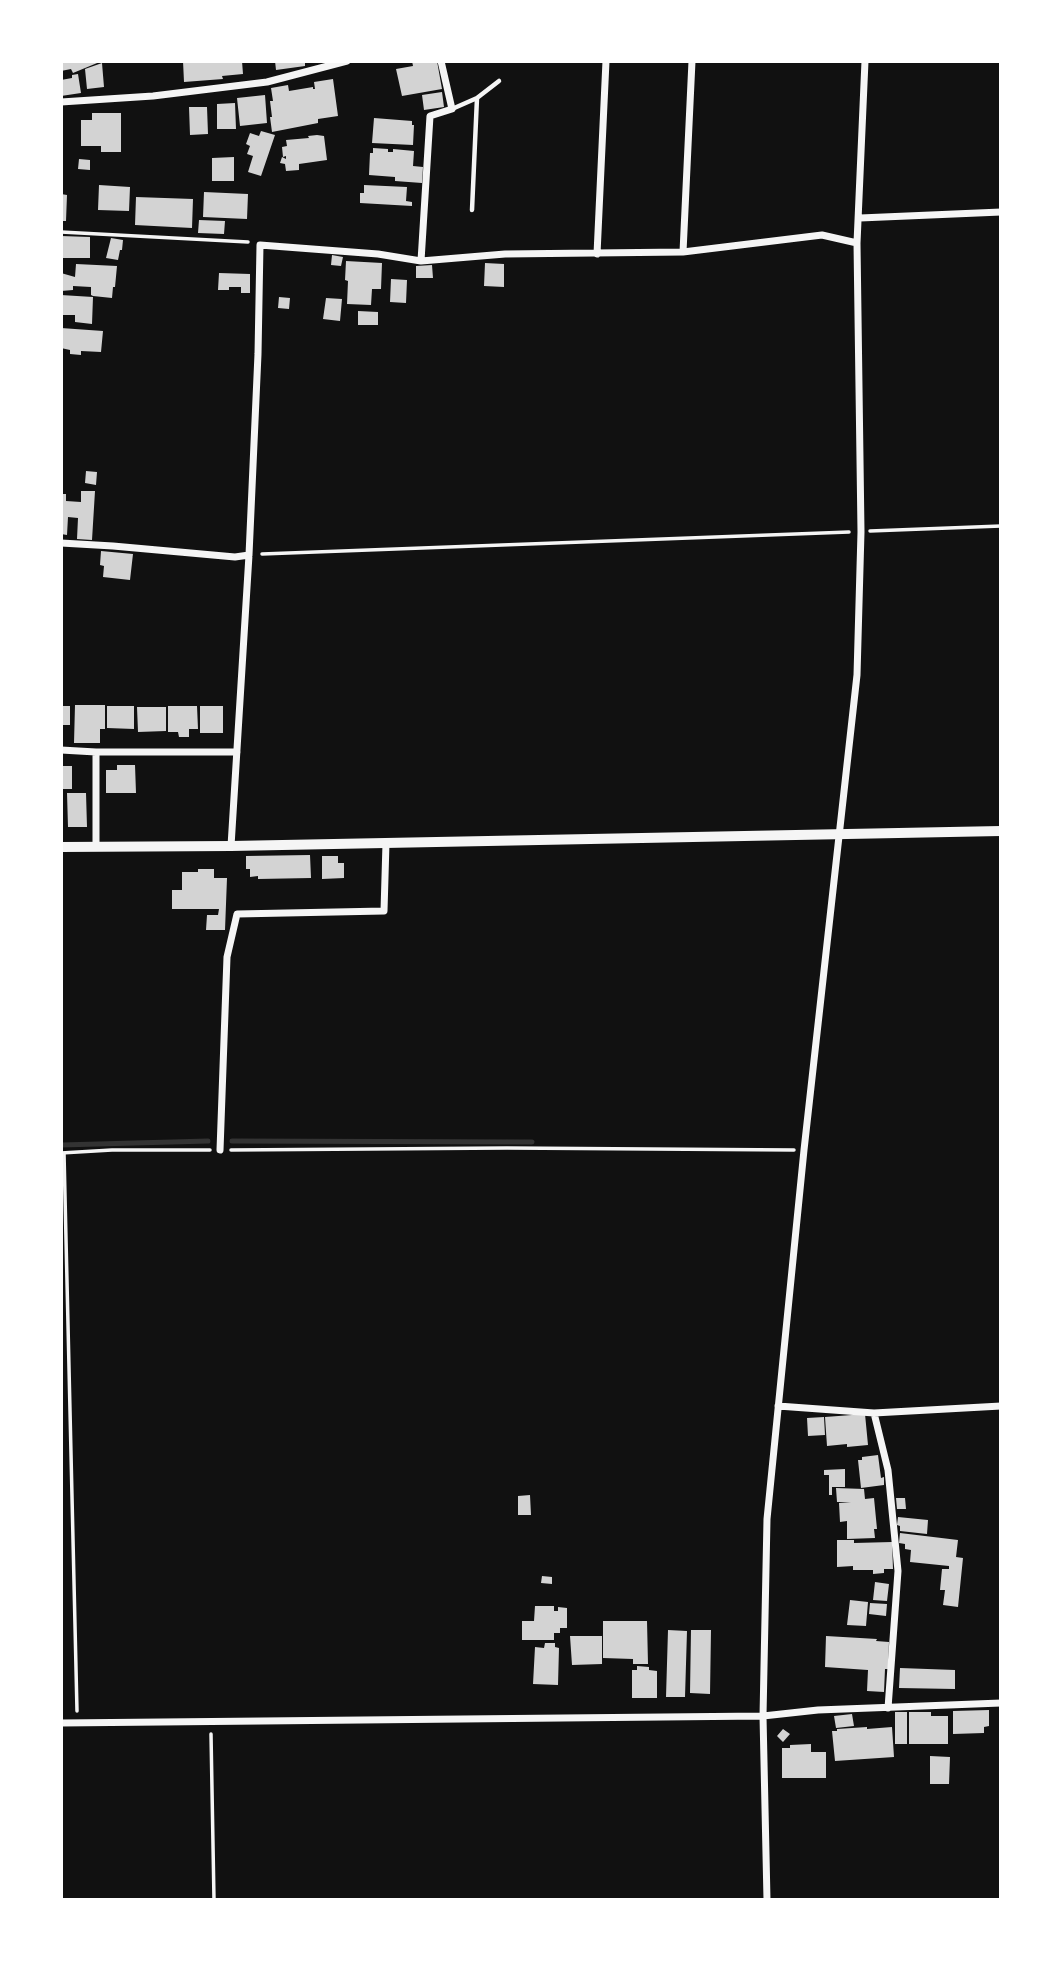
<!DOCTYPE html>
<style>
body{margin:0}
#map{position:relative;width:1062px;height:1961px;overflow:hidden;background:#111;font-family:"Source Sans 3",sans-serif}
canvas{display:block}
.frame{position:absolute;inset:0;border:63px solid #fff;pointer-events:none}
</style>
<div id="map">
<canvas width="1062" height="1961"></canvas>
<div class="frame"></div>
</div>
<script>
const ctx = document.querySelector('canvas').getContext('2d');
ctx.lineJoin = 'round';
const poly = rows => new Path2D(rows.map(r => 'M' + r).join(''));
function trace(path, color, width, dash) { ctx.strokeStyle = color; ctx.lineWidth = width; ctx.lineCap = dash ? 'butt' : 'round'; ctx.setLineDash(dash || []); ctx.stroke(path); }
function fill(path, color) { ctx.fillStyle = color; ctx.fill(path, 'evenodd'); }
const stream = poly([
 [232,1141,532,1142],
 [61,1145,208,1141]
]);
const building = poly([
 [61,61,102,61,73,73,71,69,61,71],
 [183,61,242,61,243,74,222,76,223,79,184,82],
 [275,61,305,61,305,66,276,70],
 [412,61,437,61,442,89,402,96,396,69,413,66],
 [102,63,104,87,87,89,85,69],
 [78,74,81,93,61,96,61,80,72,78,72,75],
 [333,79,338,116,318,119,318,123,272,132,270,117,272,117,270,101,273,101,271,88,288,85,289,91,313,87,313,89,315,89,314,82],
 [442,92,444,107,424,110,422,95],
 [265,95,267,123,240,126,237,98],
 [235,103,236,129,217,129,217,104],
 [189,107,207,107,208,134,190,135],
 [92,113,121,113,121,152,101,152,101,146,81,146,81,120,92,120],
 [374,118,412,121,412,125,414,125,413,145,372,143],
 [261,131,275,135,261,176,248,172,253,156,247,154,250,146,246,144,250,133,259,136],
 [317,135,324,136,327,160,299,164,299,170,286,171,285,164,280,163,282,157,286,159,286,156,283,157,282,147,287,146,286,140,309,138,308,136],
 [373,148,388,149,388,152,393,152,393,149,414,151,413,166,423,167,422,183,395,181,395,177,369,175,370,153,373,153],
 [234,157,234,181,212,181,212,158],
 [79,159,90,160,90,170,78,169],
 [99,185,130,187,129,211,98,210],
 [364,185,407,187,406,201,412,202,412,206,360,203,360,193,364,193],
 [204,192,248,194,247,219,203,217],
 [61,194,67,195,66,221,61,221],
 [136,197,193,199,192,228,135,225],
 [199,220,225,221,224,234,198,233],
 [61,236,90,237,90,258,61,258],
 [111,238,123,240,122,250,120,250,118,260,106,258],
 [332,255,343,257,341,266,331,265],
 [346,261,382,263,381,289,372,289,371,305,347,304,348,281,345,280],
 [485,263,504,264,504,287,484,286],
 [76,264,117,266,115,287,113,287,112,298,93,296,91,295,91,287,73,286,73,290,61,291,61,273,75,277],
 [432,265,433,278,416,278,416,266],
 [219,273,250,274,250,293,241,293,241,287,229,287,229,290,218,290],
 [391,279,407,280,406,303,390,302],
 [61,295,93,297,92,324,75,322,75,315,61,315],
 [279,297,290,298,289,309,278,308],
 [326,298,342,299,340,321,323,319],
 [358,311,378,312,378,325,358,325],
 [61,328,103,331,101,352,81,351,81,355,70,354,70,350,61,348],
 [86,471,97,472,96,485,85,483],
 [81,491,95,491,92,540,77,539,78,518,68,517,67,535,61,534,61,494,66,494,66,501,81,502],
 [101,551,133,554,130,580,103,577,104,566,100,565],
 [75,705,105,705,105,729,100,729,100,743,74,743],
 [61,706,70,706,70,725,61,725],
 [107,706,134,706,134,729,107,728],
 [168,706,197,706,198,729,189,729,189,737,179,737,178,732,168,732],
 [200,706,223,706,223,733,200,733],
 [137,707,166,707,166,731,138,732],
 [117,765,135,765,136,793,106,793,106,770,117,770],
 [61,766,72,766,72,789,61,789],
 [67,793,86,793,87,827,68,827],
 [310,855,311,878,258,879,258,876,250,877,250,869,246,869,246,856],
 [322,856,338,856,338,863,344,863,344,878,322,879],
 [198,869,214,869,214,878,227,878,225,930,206,930,207,915,218,915,219,909,172,909,172,890,182,890,182,872,198,872],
 [865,1414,868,1445,847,1447,847,1444,827,1446,825,1417],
 [824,1417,825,1435,808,1436,807,1418],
 [878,1455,881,1478,884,1477,884,1485,861,1488,858,1460,862,1460,862,1457],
 [845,1469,845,1487,832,1487,832,1495,829,1495,829,1475,824,1475,824,1470],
 [836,1488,864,1489,865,1499,874,1498,877,1529,874,1529,875,1538,847,1539,847,1521,840,1522,839,1503,851,1502,837,1502],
 [530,1495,531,1515,518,1515,518,1496],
 [896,1498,905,1498,906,1509,897,1509],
 [898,1517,928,1520,927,1534,900,1531,900,1526,897,1525],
 [900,1533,958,1540,956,1557,963,1558,958,1607,943,1605,945,1590,940,1590,942,1569,949,1569,949,1566,910,1562,911,1550,905,1549,905,1544,899,1543],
 [837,1540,854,1540,854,1543,892,1542,893,1569,884,1569,884,1573,873,1574,873,1570,853,1570,853,1566,837,1567],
 [542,1576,552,1577,552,1584,541,1583],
 [875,1582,889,1584,887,1601,873,1600],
 [850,1600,868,1602,866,1626,847,1625],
 [870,1603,887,1604,886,1616,869,1614],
 [535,1606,554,1606,554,1611,558,1611,558,1607,567,1608,567,1628,560,1628,560,1633,554,1633,554,1640,522,1640,522,1621,534,1621],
 [603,1621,647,1621,648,1664,633,1664,633,1659,603,1658],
 [668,1630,687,1631,685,1697,666,1697],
 [691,1630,711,1630,710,1694,690,1693],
 [570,1636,602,1636,602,1664,572,1665],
 [826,1636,877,1639,876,1641,889,1642,888,1669,885,1669,884,1692,867,1691,868,1670,825,1667],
 [545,1643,555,1643,555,1647,559,1648,558,1685,533,1684,535,1647,544,1648],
 [637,1666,649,1667,649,1670,657,1671,657,1698,632,1698,632,1670,637,1670],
 [900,1668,955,1670,955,1689,899,1688],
 [989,1710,989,1726,984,1727,984,1733,953,1734,953,1711],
 [895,1712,907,1712,907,1744,895,1744],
 [909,1712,931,1712,931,1716,948,1716,948,1744,909,1744],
 [852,1714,854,1726,836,1728,834,1716],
 [867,1727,867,1729,892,1727,894,1757,835,1761,832,1731,837,1731,837,1729],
 [783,1729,790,1734,783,1742,777,1736],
 [811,1744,811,1752,826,1752,826,1778,782,1778,782,1748,790,1748,790,1745],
 [930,1756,950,1757,949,1784,930,1784]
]);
const path = poly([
 [61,232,248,242],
 [870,531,1001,526],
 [262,554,849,532],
 [231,1150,507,1148,794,1150],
 [61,1153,112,1150,210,1150],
 [64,1153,77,1711],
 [211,1734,214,1900]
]);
const service = poly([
 [477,98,499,81],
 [452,109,477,98,472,210]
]);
const minor = poly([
 [61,102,153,96,267,82,347,61],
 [860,218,1001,212],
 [683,252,692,61],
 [597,254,606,61],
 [421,261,430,116,452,109,441,61],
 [61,543,113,546,235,557,249,555],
 [61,750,96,752],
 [231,846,249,555,258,354,260,245,378,254,421,261,505,254,683,252,822,235,857,243],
 [96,847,96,752,237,752],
 [220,1150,227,957,237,914,384,911,386,843],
 [778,1406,874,1413,1001,1406],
 [874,1413,888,1470,898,1571,888,1708],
 [61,1723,763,1716,818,1710,1001,1703],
 [767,1900,763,1716,767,1519,804,1150,857,675,861,532,857,243,865,61]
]);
const tertiary = poly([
 [61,847,231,846,1001,831]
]);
trace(stream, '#333', 5);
fill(building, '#d3d3d3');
trace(path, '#f5f5f5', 3.5);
trace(service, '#f5f5f5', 4.5);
trace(minor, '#f5f5f5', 7);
trace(tertiary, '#f5f5f5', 10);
</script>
